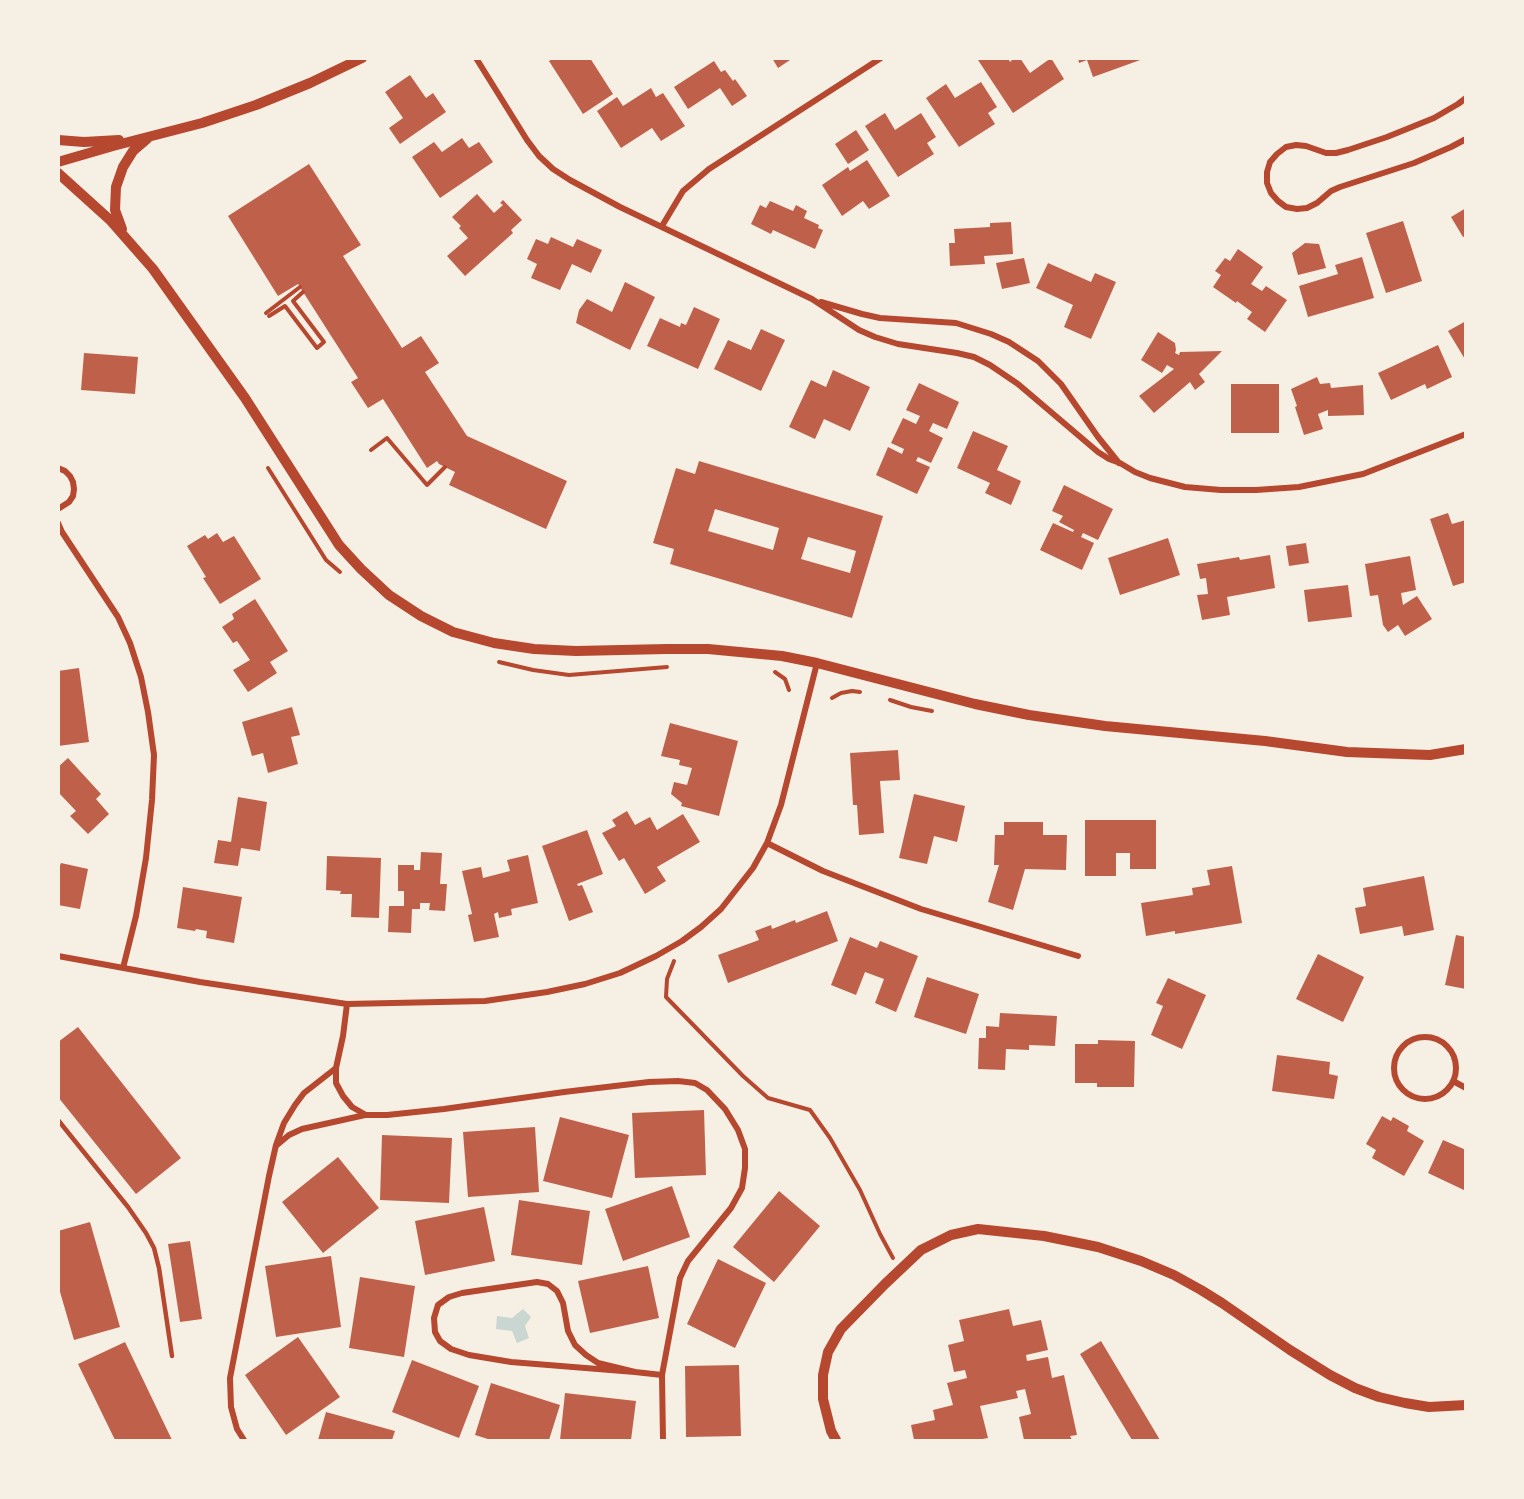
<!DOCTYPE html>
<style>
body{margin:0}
#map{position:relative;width:1524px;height:1499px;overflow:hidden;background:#f6efe4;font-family:"IBM Plex Serif",serif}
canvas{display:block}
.frame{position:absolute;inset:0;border:60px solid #f6efe4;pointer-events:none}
</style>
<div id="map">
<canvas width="1524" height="1499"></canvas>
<div class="frame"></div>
</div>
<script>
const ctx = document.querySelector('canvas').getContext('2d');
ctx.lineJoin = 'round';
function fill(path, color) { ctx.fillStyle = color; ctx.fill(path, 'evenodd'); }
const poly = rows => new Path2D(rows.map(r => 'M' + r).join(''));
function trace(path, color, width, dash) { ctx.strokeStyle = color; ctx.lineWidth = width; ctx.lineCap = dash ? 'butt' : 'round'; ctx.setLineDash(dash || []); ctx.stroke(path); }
const water = poly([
 [523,1309,531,1317,525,1326,529,1338,517,1343,512,1331,496,1329,497,1316,512,1318]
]);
const building = poly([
 [553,58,590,58,613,94,583,114,549,61],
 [772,58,793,58,778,68],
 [980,58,1008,58,1010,62,1014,58,1020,58,1030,73,1051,58,1064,79,1013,113,978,60],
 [1078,58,1143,58,1143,59,1093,77,1087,60,1079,63],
 [714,61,721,72,725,70,733,81,735,79,747,96,732,106,720,88,688,109,674,87],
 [410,75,426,98,433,93,446,112,400,144,389,128,403,118,385,92],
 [981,82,997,107,988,113,995,124,959,147,926,98,946,84,955,98],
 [651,88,656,97,663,93,685,126,661,141,652,128,621,148,597,111,617,97,623,106],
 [885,113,895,130,921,113,936,137,927,143,934,154,898,177,865,126],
 [856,130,869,150,848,164,835,144],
 [462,138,469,148,479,142,493,162,440,198,412,157,434,142,442,152],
 [867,160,890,196,869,209,863,201,842,216,822,185,848,167,850,171],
 [309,164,361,245,343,256,402,348,421,336,439,363,425,372,467,436,567,481,546,529,449,485,455,472,439,464,437,461,427,468,383,399,368,408,351,382,358,378,298,284,278,296,228,216],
 [477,194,494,213,503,205,500,203,503,200,522,220,511,230,513,233,465,276,447,256,468,238,459,228,461,226,452,217],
 [770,201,793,211,796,205,807,211,804,218,819,225,818,228,823,230,815,249,773,230,771,234,751,224,760,205,766,208],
 [1466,208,1466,236,1463,237,1451,217],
 [1403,221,1422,281,1386,293,1366,233],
 [1011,222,1013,254,984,256,985,264,950,266,949,243,955,243,954,229,990,227,990,223],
 [551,237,573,247,577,239,602,250,591,273,572,264,560,290,531,278,537,264,527,259,536,239,548,244],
 [1305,243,1319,244,1326,268,1298,275,1292,253],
 [1238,249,1263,267,1251,284,1262,291,1266,286,1287,300,1265,332,1247,319,1252,312,1237,301,1236,303,1213,287,1221,275,1215,271,1225,258,1230,261],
 [1362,257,1374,298,1308,317,1299,286,1338,274,1335,265],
 [1024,258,1030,283,1002,289,996,263],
 [1048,263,1091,282,1095,273,1116,282,1091,339,1064,327,1073,305,1036,288],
 [625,282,655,297,630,350,576,323,579,310,587,299,612,312],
 [694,307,720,319,698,369,647,346,660,318,680,327,681,323,686,325],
 [1466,321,1466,361,1448,331],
 [761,329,785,340,761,391,714,369,728,340,751,350],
 [1158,332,1175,343,1176,350,1175,353,1179,355,1180,352,1222,351,1199,374,1205,382,1195,390,1190,382,1154,413,1139,396,1174,369,1167,365,1162,373,1141,360],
 [1438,345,1452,377,1427,389,1425,384,1391,400,1378,373],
 [84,353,138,357,135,394,81,390],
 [833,370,870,387,850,431,824,419,815,439,789,427,811,380,826,387],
 [1317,377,1320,384,1330,383,1331,388,1363,385,1364,415,1328,416,1328,410,1318,414,1323,429,1304,435,1295,407,1297,406,1291,389],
 [919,383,959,402,947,429,933,423,929,431,943,438,931,463,918,457,916,461,930,467,917,494,876,475,888,447,902,454,904,449,891,443,903,418,916,424,920,416,906,410],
 [1231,384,1279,384,1279,433,1231,433],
 [973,431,1008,446,997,470,1021,481,1011,505,985,493,990,483,957,468],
 [699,461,883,516,852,618,670,564,674,549,653,543,676,468,695,474],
 [715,509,779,528,773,550,708,531],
 [808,537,856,551,850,573,801,559],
 [1064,485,1113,509,1098,540,1083,533,1081,537,1094,543,1082,570,1040,550,1053,523,1073,532,1074,530,1059,522,1063,516,1052,511],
 [1448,513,1452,524,1466,520,1466,582,1453,586,1430,519],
 [217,533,223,542,234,536,261,579,220,604,203,578,206,577,187,546,205,535,208,539],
 [1168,538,1180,575,1120,595,1108,558],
 [1306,543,1309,563,1289,566,1286,546],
 [1270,555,1275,588,1227,597,1230,615,1202,620,1197,595,1208,594,1206,578,1200,579,1197,564,1239,557,1240,560],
 [1410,556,1416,590,1401,593,1403,605,1417,596,1432,619,1405,636,1398,625,1388,632,1383,625,1378,595,1370,596,1365,564],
 [1348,585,1352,617,1308,622,1304,590],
 [255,599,288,651,270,662,277,673,248,692,233,670,250,660,237,641,233,643,222,627,234,619,232,614],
 [79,668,89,742,58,746,58,671],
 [292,707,300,735,291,737,298,764,268,773,263,753,252,756,242,722],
 [670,723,738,741,719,816,681,806,682,803,671,794,674,782,687,785,692,768,679,765,680,760,661,756],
 [898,750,900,780,880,781,884,833,859,835,857,805,853,805,850,753],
 [68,758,101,794,96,799,109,814,88,834,70,816,76,811,58,792,58,767],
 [914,794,965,806,957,842,934,836,927,864,899,858],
 [238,797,267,802,260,851,241,848,238,866,214,863,218,840,231,842],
 [627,811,635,825,650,817,657,830,683,814,700,842,657,867,666,881,645,894,624,858,619,861,602,833,616,826,612,820],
 [1085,820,1156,820,1156,869,1130,869,1130,853,1116,853,1116,876,1085,876],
 [1004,822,1043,822,1043,835,1067,835,1066,870,1025,869,1013,910,988,902,999,865,994,865,995,835,1004,835],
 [587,830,603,874,577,884,578,886,582,885,593,912,569,921,542,846],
 [421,852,442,853,440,884,447,884,445,911,429,910,430,903,420,903,420,909,412,909,411,933,388,932,389,906,404,906,404,891,398,891,398,865,414,865,414,870,420,870],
 [528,855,538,903,511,909,512,915,499,918,498,912,494,914,499,937,474,942,468,915,472,914,462,871,481,867,483,878,510,871,507,860],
 [327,856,381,858,379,918,351,917,352,894,340,894,341,891,326,890],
 [61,863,88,869,80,909,58,905,58,870],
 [1232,866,1242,923,1175,934,1175,931,1146,936,1141,903,1193,895,1192,888,1210,885,1207,870],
 [1424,876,1434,930,1404,936,1402,926,1360,934,1355,908,1366,906,1363,888],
 [183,887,242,897,234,943,206,938,207,931,196,929,195,931,177,928],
 [827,911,838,941,728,983,718,955,759,940,755,931,771,925,772,929,795,920,796,923],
 [1456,935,1466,937,1466,989,1445,985],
 [850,937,877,948,880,941,918,956,896,1012,875,1003,884,979,865,972,856,995,831,985],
 [1318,954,1364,977,1343,1022,1296,999],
 [927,977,979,994,966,1034,914,1017],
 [1168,978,1206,995,1182,1049,1151,1035,1163,1006,1156,1003],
 [1000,1013,1057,1016,1055,1046,1029,1045,1029,1050,1006,1049,1005,1070,978,1069,979,1038,986,1038,986,1026,999,1027],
 [78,1027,181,1158,136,1194,58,1097,58,1042],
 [1098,1040,1135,1041,1134,1087,1097,1087,1097,1083,1075,1083,1075,1044,1098,1044],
 [1277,1055,1330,1062,1329,1074,1338,1076,1334,1099,1272,1091],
 [704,1110,706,1175,635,1178,632,1113],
 [1382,1116,1391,1121,1393,1117,1409,1126,1407,1131,1424,1141,1404,1176,1372,1158,1376,1150,1366,1144],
 [560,1117,629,1135,612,1198,543,1181],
 [535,1127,539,1192,468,1197,463,1132],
 [382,1135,452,1138,449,1203,380,1200],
 [1443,1140,1466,1150,1466,1191,1428,1173],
 [338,1157,379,1208,323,1253,282,1202],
 [672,1186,690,1237,623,1261,605,1209],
 [779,1191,820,1226,774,1282,733,1247],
 [519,1200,590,1211,582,1265,511,1255],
 [484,1207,495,1261,425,1275,415,1221],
 [90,1222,120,1327,74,1340,58,1285,58,1231],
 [190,1241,202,1319,180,1322,168,1244],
 [331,1256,341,1327,276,1337,265,1266],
 [718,1259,766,1283,735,1348,687,1324],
 [648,1266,659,1318,590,1333,578,1281],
 [360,1277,415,1286,404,1357,349,1348],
 [1009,1309,1013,1326,1041,1320,1048,1350,1026,1355,1027,1361,1048,1357,1052,1378,1064,1375,1077,1435,1070,1436,1072,1440,1024,1440,1019,1417,1031,1414,1025,1389,1016,1391,1018,1398,980,1406,988,1438,977,1440,914,1440,911,1425,935,1420,933,1410,953,1405,947,1383,967,1378,965,1370,954,1372,948,1345,964,1341,959,1320],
 [298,1337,340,1397,286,1435,245,1375],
 [1101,1341,1160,1440,1132,1440,1080,1354],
 [125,1342,172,1440,115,1440,78,1364],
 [412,1360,479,1386,459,1438,392,1412],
 [739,1365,741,1436,686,1437,685,1366],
 [491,1383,560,1405,549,1440,491,1440,475,1435],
 [565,1393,636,1401,631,1440,560,1440],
 [326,1412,395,1431,392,1440,318,1440]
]);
const path = poly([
 [266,313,300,287],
 [269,316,285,306,317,348,324,342,293,301,303,292],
 [371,450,387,438,427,485,445,467],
 [268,468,326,560,340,572],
 [499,662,533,670,569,675,667,667],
 [775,672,785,679,789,690],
 [832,698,841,693,852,691,860,692],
 [890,700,911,707,932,711],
 [674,961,667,979,666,997,743,1076,768,1098,810,1110,830,1138,860,1190,880,1234,893,1258]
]);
const service = poly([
 [58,1120,128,1207,146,1233,154,1248,159,1268,172,1356]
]);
const minor = poly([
 [476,58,527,140,539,156,553,169,570,180,620,207,812,299,859,330,875,337,898,344,957,353,974,357,990,365,1018,384,1098,452,1109,459,1120,463,1135,472,1150,478,1185,487,1221,490,1256,490,1299,487,1363,474,1466,434],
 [1466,98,1458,104,1434,118,1387,137,1348,150,1336,153,1326,153,1306,146,1296,145,1286,147,1277,154,1270,162,1267,172,1267,183,1271,193,1278,201,1286,207,1297,209,1307,208,1317,203,1331,191,1340,187,1414,163,1451,147,1466,139],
 [662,226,683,191,709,169,881,58],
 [821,302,862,314,880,318,956,323,991,334,1009,342,1038,361,1061,384,1098,437,1119,463],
 [58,468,65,471,70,476,73,482,74,489,73,496,69,502,58,509],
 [58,523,62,532,118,617,130,643,141,677,148,712,154,755,152,800,146,858,136,916,123,968],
 [767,843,823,871,921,909,1078,956],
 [58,956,200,982,347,1004,485,1001,547,992,585,984,620,973,656,956,682,941,701,927,721,909,753,868,767,843,781,805,817,663],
 [347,1004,343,1036,336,1068,336,1083,343,1096,352,1107,366,1115,387,1115,444,1109,564,1092,649,1082,678,1081,695,1083,707,1090,725,1109,738,1130,745,1149,745,1168,742,1188,731,1208,688,1261,680,1278,662,1375,663,1440],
 '1394 1068a31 31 0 1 1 62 0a31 31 0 1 1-62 0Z',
 [1453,1081,1466,1088],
 [277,1145,289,1135,302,1129,365,1115],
 [635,1372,598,1363,586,1355,575,1345,568,1331,563,1303,557,1291,548,1284,537,1282,462,1293,449,1297,438,1305,434,1318,435,1332,440,1341,451,1349,469,1355,511,1362,635,1372,662,1375],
 [244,1440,237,1429,231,1407,230,1378,269,1176,276,1145,284,1123,295,1105,304,1093,336,1068]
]);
const tertiary = poly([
 [58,140,84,142,119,140],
 [58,162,113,146,202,123,256,105,310,83,362,58],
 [58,173,110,220,153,269,245,398,339,545,361,569,389,595,421,616,453,632,494,643,534,649,576,651,667,649,708,649,782,656,817,663,975,704,1029,715,1105,726,1265,741,1347,752,1430,755,1466,749],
 [122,229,115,210,116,187,123,167,133,151,147,139],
 [836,1440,831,1431,823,1399,823,1375,828,1352,841,1329,885,1284,921,1250,951,1235,978,1229,1044,1236,1098,1247,1141,1261,1174,1275,1201,1290,1222,1303,1290,1350,1330,1375,1355,1388,1379,1397,1405,1403,1429,1407,1466,1405]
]);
fill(water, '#c9d6d2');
fill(building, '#bf614a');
trace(path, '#b5482f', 4);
trace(service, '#b5482f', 4.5);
trace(minor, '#b5482f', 6);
trace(tertiary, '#b5482f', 10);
</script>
